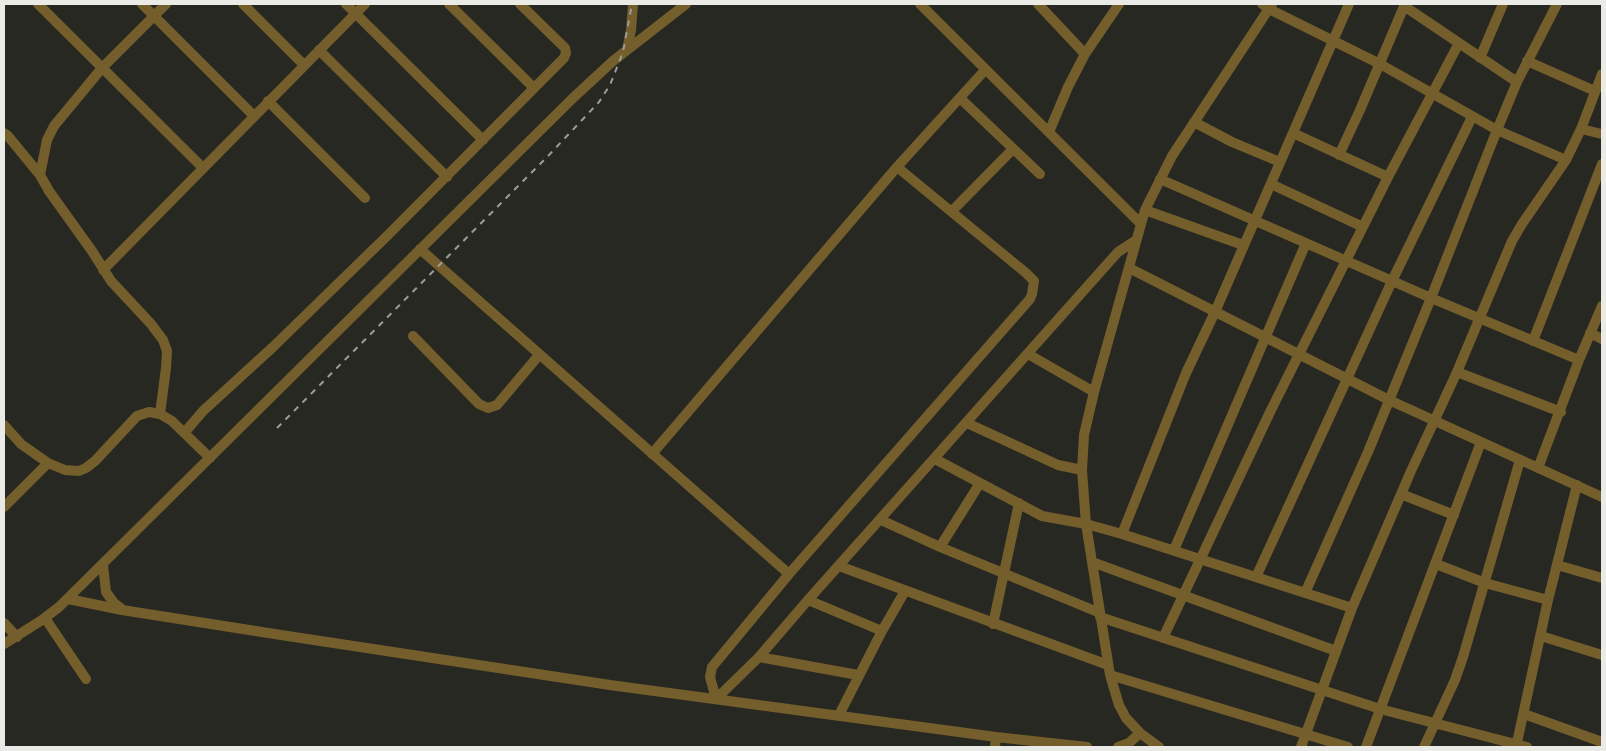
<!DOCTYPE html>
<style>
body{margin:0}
#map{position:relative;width:1606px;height:751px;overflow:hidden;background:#282823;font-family:Quicksand,sans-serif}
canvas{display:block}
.frame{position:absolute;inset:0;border:5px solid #eaebe7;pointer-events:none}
</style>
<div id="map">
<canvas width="1606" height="751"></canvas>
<div class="frame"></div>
</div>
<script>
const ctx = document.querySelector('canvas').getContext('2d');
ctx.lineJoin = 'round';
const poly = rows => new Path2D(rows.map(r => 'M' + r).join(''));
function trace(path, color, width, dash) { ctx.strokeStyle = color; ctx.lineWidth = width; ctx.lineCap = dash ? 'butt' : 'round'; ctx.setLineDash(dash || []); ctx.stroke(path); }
const minor = poly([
 [38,4,203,168],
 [142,4,254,116],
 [243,4,304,65],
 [346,4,483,140],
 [449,4,534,88],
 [920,4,1140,223],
 [1038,4,1085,54],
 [1262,4,1269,9,1380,64,1497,130,1566,160],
 [1404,6,1517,82],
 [319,50,447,177],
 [627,50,631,30,633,4],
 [1480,58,1503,4],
 [1527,61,1595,91],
 [960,98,1040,174],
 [268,101,365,198],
 [1194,122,1232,142,1280,162],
 [1581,129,1602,134],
 [1049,132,1068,87,1085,54,1119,4],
 [4,133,8,136,40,175,49,191,92,251,111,281,151,324,163,340,167,351,166,368,160,414],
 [1293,133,1388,177],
 [1339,155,1360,110,1405,4],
 [897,167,1026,273,1034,281,1032,294,1030,299,789,574,712,667,710,677,716,699,759,657,808,600,1118,252,1135,241],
 [40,175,47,140,54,126,102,68,166,4],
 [1160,179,1431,298,1579,360],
 [1271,184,1363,227],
 [1145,210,1243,245],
 [952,211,1013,149],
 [420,249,789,574],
 [1129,268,1389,400,1602,497],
 [103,270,365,4],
 [1590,333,1602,339],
 [413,336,479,404,488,408,497,405,539,355],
 [1533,341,1602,164],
 [1028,354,1094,392],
 [1457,372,1561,412],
 [967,423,1058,465,1082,470],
 [4,425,21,444,48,463,65,470,79,471,86,468,95,461,137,416,149,412,160,414,172,421,210,458],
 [185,432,203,411,273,347,387,236,564,58,566,53,565,48,520,4],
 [652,454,897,167,985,70],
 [935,459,1042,516,1086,524,1122,534,1352,608],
 [1538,468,1579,360,1602,306],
 [1401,494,1454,515],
 [4,507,48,463],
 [881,520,940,547,1100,613],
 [1122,534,1186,373,1215,312,1349,4],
 [940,547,980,483],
 [1174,550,1306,243],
 [1092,562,1336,651],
 [1436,564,1485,583,1548,600],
 [103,565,106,592,114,603,122,609],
 [1557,565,1602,578],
 [839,566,1108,665],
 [1256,577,1392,281,1472,117],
 [1305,593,1368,452,1431,298,1497,130,1517,82,1557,4],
 [68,599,122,610,281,635,610,685,996,737,1087,747],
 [808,600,882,631],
 [1100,617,1380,709,1527,747],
 [45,618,86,679],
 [4,623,17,637],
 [993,624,1019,503],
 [1541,636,1602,655],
 [1163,638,1271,410,1388,177,1459,43],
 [4,644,42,620,59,607,573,98,613,61,686,4],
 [759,657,858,675],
 [1110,675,1348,747],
 [1524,714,1602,742],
 [839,715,882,631,905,591],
 [995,747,996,737],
 [1118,747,1129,743,1140,733],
 [1159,747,1140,733,1126,718,1119,705,1110,675,1086,524,1082,470,1084,435,1094,392,1145,210,1172,156,1272,4],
 [1301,747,1352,608,1411,471,1457,372,1512,241,1522,224,1566,160,1581,129,1602,74],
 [1366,747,1481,442],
 [1424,747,1455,680,1463,657,1520,460],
 [1516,747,1548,600,1577,485]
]);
const rail = poly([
 [277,428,549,155,599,102,610,85,623,52,632,4]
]);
trace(minor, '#745e2b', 10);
trace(rail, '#9c9c98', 2, [6, 6]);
</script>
